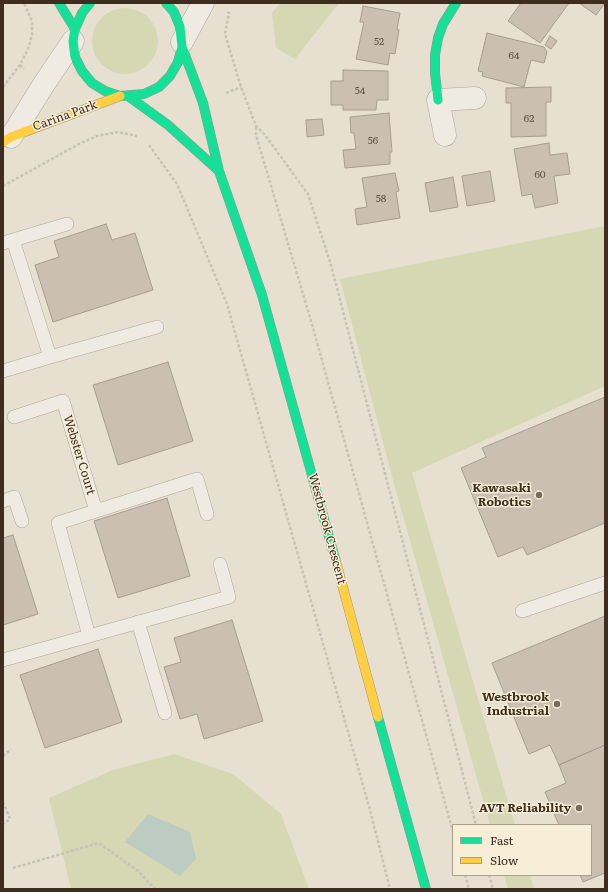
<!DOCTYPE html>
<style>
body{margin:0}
#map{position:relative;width:608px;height:892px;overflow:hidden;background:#e7e0d1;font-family:Literata,serif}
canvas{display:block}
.frame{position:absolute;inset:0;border:4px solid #3d2e20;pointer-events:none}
.legend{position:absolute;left:452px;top:824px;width:140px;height:52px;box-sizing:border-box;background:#f7eed8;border:1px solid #ada18e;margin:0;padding:5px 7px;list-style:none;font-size:12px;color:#3d2e20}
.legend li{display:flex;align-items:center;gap:8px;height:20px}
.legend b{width:20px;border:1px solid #ada18e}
</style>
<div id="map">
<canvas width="608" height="892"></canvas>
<div class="frame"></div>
<ul class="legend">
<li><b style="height:5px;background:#16e098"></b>Fast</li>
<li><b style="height:5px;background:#ffcf43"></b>Slow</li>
</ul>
</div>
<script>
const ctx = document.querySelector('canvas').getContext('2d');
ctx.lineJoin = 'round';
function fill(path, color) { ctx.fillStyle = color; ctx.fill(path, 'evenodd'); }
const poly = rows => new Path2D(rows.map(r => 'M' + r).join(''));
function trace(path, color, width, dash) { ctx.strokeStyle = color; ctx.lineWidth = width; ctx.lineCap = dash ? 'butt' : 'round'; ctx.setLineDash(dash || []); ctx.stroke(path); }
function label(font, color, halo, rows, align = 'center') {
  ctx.font = font + ' Literata,serif'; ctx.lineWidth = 3; ctx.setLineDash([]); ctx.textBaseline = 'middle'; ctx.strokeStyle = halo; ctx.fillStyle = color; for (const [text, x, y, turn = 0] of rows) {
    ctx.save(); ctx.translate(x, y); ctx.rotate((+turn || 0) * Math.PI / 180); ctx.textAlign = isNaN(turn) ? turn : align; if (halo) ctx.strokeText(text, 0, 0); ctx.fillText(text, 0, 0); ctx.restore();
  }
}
const green = poly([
 [280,3,339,3,295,59,276,48,272,13],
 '92 41a33 33 0 1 1 66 0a33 33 0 1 1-66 0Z',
 [605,226,605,386,412,473,515,825,490,825,394,484,340,279],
 [174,754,233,774,281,814,309,889,71,889,49,798,113,770],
 [504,875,530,875,534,889,508,889]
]);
const water = poly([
 [148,814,190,832,196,859,180,876,125,842]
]);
const building = poly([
 [521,3,569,3,540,43,508,21,521,3],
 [579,3,605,3,596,15,579,3],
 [363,6,400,13,397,29,399,30,395,54,390,53,388,65,356,59,364,22,360,22,363,6],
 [487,33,544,47,547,52,544,63,531,60,524,87,482,76,483,72,478,71,487,33],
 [550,36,557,41,551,49,545,45,550,36],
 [343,70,388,71,388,100,377,100,376,110,343,110,343,105,331,105,331,81,343,81,343,70],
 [551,87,551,102,546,102,546,136,511,137,511,103,506,103,506,88,551,87],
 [389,113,392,152,390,152,390,164,345,168,343,150,356,149,354,133,351,133,350,117,389,113],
 [322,119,324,135,307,137,306,120,322,119],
 [549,143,550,155,567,153,570,174,554,176,558,203,535,208,532,194,522,196,514,149,549,143],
 [490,171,495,201,467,206,462,176,490,171],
 [395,173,399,191,396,192,400,218,357,225,355,209,367,207,362,178,395,173],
 [453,177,458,207,430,212,425,183,453,177],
 [106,224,112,240,135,233,153,290,53,322,35,265,59,257,54,241,106,224],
 [168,362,193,441,118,465,93,385,168,362],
 [605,397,605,523,527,555,523,547,498,557,461,468,486,457,482,448,605,397],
 [167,498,190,576,118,598,94,521,167,498],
 [13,535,38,614,3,625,3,538,13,535],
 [605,616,605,745,559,765,550,745,529,754,492,663,605,616],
 [232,620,263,721,204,739,197,714,180,719,164,667,181,662,174,638,232,620],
 [98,649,122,722,45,748,20,675,98,649],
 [605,745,605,873,583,882,580,875,591,875,591,825,559,825,545,792,566,783,559,765,605,745]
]);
const path = poly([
 [227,12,229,13,225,34,241,87,256,126,265,135,308,194,331,265,476,825],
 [20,65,24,69],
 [3,87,20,65,28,49,32,35,32,21,24,3],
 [226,93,241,87],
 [256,127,256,135,313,328,453,832],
 [149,145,177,184,227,304,370,810,390,889],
 [3,186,79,144,97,136,118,132,137,136],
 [3,756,11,749],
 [3,802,10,819,3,824],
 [13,868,99,843,138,871,155,889],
 [465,875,469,889],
 [489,875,493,889]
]);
const lane = poly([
 [13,240,50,357],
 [3,243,67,224],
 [3,371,50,357,157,327],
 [14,417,63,401,96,511],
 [3,501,14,497,22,521],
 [522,611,605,583],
 [138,622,165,713],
 [89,636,58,523,197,479,207,514],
 [3,660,229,597,220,564]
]);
const street = poly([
 [182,42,203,3],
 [445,135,438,100,475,98],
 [11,137,44,84,73,41]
]);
const fast = poly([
 [59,3,75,29],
 [90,3,82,13,75,29,73,41,75,57,82,71,92,83,105,91,120,96,144,94,159,87,170,76,178,62,182,47,180,27,174,12,166,3],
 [182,47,203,103,219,171,262,295,336,562],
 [128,96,168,125,219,171],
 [438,100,435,73,435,55,438,38,443,24,456,3],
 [378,717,426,889]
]);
const slow = poly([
 [3,142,11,137,120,96],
 [336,562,378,717]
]);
const markers = [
 [539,495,4,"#786c5e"],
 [557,704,4,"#786c5e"],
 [579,808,4,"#786c5e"]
];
const numberNames = [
 ["52",379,42],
 ["64",514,56],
 ["54",360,91],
 ["62",529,119],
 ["56",373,141],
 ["60",540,175],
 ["58",381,199]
];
const streetNames = [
 ["Carina Park",65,116,-20],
 ["Webster Court",79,455,73],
 ["Westbrook Crescent",327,529,75]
];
const poiNames = [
 ["Kawasaki",531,488],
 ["Robotics",531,502],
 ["Westbrook",549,697],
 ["Industrial",549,711],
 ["AVT Reliability",571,808]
];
fill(green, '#d6d7b3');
fill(water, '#bcccc2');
fill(building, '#cbbfb2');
trace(building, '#a89c90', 1);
trace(lane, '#ada599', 14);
trace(street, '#ada599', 23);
trace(fast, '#9c958a', 10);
trace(slow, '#9c958a', 10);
trace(path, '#c8c2b9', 2.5, [3, 2]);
trace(lane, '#efebe3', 13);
trace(street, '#efebe3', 22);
trace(fast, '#16e098', 9);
trace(slow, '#ffcf43', 9);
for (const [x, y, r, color] of markers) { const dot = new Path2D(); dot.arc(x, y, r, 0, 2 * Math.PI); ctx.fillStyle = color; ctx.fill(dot); trace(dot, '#f7eed8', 1.5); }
label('10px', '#605244', null, numberNames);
label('12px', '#3d2e20', '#f7eed8', streetNames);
label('bold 12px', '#3d2e20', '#f7eed8', poiNames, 'right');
</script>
